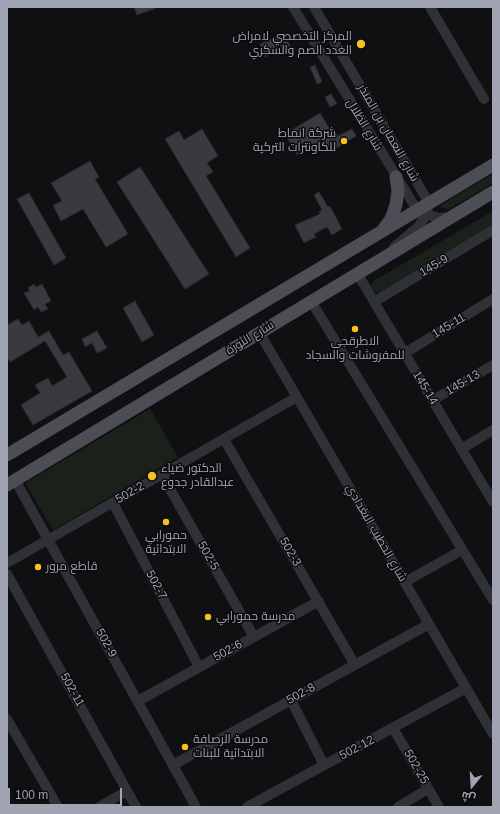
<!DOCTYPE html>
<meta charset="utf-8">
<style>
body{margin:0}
#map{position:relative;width:500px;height:814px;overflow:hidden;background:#100f11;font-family:Helvetica,Cairo,sans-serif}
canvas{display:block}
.frame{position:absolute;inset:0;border:8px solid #a0a4b2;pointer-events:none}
.north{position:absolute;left:452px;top:766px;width:40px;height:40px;-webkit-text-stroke:3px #0b0b0c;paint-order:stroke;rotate:198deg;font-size:11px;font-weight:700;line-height:16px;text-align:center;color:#a0a4b2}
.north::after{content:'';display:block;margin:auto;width:14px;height:18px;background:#a0a4b2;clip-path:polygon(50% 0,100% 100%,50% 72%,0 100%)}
.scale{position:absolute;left:8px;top:788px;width:114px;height:18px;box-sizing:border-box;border:2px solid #a0a4b2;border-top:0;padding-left:5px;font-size:12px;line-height:14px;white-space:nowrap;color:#a0a4b2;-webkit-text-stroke:3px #0b0b0c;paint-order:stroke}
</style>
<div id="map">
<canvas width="500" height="814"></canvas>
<div class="frame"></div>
<div class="north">ش</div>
<div class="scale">100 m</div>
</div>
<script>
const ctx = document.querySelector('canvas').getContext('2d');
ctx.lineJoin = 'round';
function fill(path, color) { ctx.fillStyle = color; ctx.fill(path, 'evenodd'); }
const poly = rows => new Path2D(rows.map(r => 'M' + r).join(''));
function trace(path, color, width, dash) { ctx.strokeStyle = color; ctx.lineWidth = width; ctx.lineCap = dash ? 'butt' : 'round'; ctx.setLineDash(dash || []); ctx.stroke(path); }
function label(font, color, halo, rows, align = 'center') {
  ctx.font = font + ' Helvetica,Cairo,sans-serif'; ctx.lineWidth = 3; ctx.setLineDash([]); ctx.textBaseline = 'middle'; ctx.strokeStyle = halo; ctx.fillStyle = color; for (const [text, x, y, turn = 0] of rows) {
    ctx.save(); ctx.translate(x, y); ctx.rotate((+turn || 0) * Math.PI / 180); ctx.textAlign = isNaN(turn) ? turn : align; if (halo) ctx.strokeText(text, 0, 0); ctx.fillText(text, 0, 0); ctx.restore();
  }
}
const green = poly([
 [493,174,493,183,449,209,442,208,441,205],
 [493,211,493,226,380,293,376,293,371,289,372,282],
 [150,409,178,457,53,530,25,483]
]);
const building = poly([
 [134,7,156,7,156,8,137,15,134,7],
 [285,33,290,46,265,57,260,44,285,33],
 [315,65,322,82,317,84,310,67,315,65],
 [331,94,337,104,330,107,325,97,331,94],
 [320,113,334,136,337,134,338,136,352,129,356,136,330,152,323,139,297,155,285,134,320,113],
 [202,129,218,156,207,163,213,172,206,176,250,248,236,257,165,139,179,131,184,140,202,129],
 [90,161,99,177,95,179,128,234,106,247,83,209,61,221,53,205,62,201,51,183,90,161],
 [140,167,209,274,185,289,117,182,140,167],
 [319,192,328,207,330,206,342,229,332,235,327,227,314,234,316,237,304,243,295,225,320,214,319,212,322,210,314,195,319,192],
 [29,193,66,258,54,265,17,199,29,193],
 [34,284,36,287,42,284,51,301,45,304,48,309,41,312,38,307,34,310,24,293,30,291,28,288,34,284],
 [135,301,154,335,142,342,123,308,135,301],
 [18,319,22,325,29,321,38,337,49,331,63,355,69,352,92,391,33,425,21,405,40,393,35,385,48,378,52,386,67,377,45,341,10,362,7,357,7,325,18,319],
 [97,331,107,348,97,353,92,343,85,347,82,339,97,331]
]);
const minor = poly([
 [293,7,417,210,438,218,452,217],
 [314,7,429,203,426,215,419,226,394,247],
 [430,7,484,99],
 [357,273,493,502],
 [311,301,493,600],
 [374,302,493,230],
 [259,332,493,734],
 [405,353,493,299],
 [433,400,493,365],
 [224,439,355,665],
 [461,449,493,430],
 [162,475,254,637],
 [15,480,196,807],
 [113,503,199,667],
 [7,563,297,397],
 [7,574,136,807],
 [405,582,462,550],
 [291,700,324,765],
 [138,701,319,601],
 [7,719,58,807],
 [393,728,439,807],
 [173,765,429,624],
 [99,807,127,791],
 [247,807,466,688],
 [398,807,428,789]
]);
const major = poly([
 [383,230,391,219,396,205,398,191,396,177],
 [7,455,493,165],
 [7,485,493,192]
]);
const markers = [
 [361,44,5,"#f7c221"],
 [344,141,4,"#f7c221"],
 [355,329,4,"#f7c221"],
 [152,476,5,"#f7c221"],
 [166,522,4,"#f7c221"],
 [38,567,4,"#f7c221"],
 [208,617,4,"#f7c221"],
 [185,747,4,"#f7c221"]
];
const poiNames = [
 ["المركز التخصصي لامراض",352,37,"right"],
 ["الغدد الصم والسكري",352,51,"right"],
 ["شركة انماط",336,134,"right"],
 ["للكاونترات التركية",336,148,"right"],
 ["الاطرقجي",355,342,"center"],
 ["للمفروشات والسجاد",355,356,"center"],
 ["الدكتور ضياء",161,469],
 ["عبدالقادر جدوع",161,483],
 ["حمورابي",166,536,"center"],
 ["الابتدائية",166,550,"center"],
 ["قاطع مرور",46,567],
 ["مدرسة حمورابي",216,617],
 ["مدرسة الرصافة",193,740],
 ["الابتدائية للبنات",193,754]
];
const streetNames = [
 ["شارع الظلال",364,125,59],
 ["شارع النعمان بن المنذر",388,133,60],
 ["145-9",434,266,-31],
 ["145-11",449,326,-31],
 ["شارع الثورة",250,338,-31],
 ["145-13",463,383,-30],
 ["145-14",425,388,59],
 ["502-2",130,493,-30],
 ["شارع الخطيب البغدادي",376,533,60],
 ["502-3",290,552,60],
 ["502-5",208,556,60],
 ["502-7",156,585,62],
 ["502-9",106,643,61],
 ["502-6",228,651,-29],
 ["502-11",72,690,61],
 ["502-8",301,694,-29],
 ["502-12",357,748,-28],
 ["502-25",416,767,60]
];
fill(green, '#1a211b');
fill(building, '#3a393e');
trace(building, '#2a292d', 1);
trace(minor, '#303136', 10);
trace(major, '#4c4d55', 13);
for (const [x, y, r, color] of markers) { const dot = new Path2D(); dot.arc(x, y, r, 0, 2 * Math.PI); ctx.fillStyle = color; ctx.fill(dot); trace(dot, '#0b0b0c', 1.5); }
label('12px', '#a0a4b2', '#0b0b0c', poiNames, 'left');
label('12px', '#a0a4b2', '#0b0b0c', streetNames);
</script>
